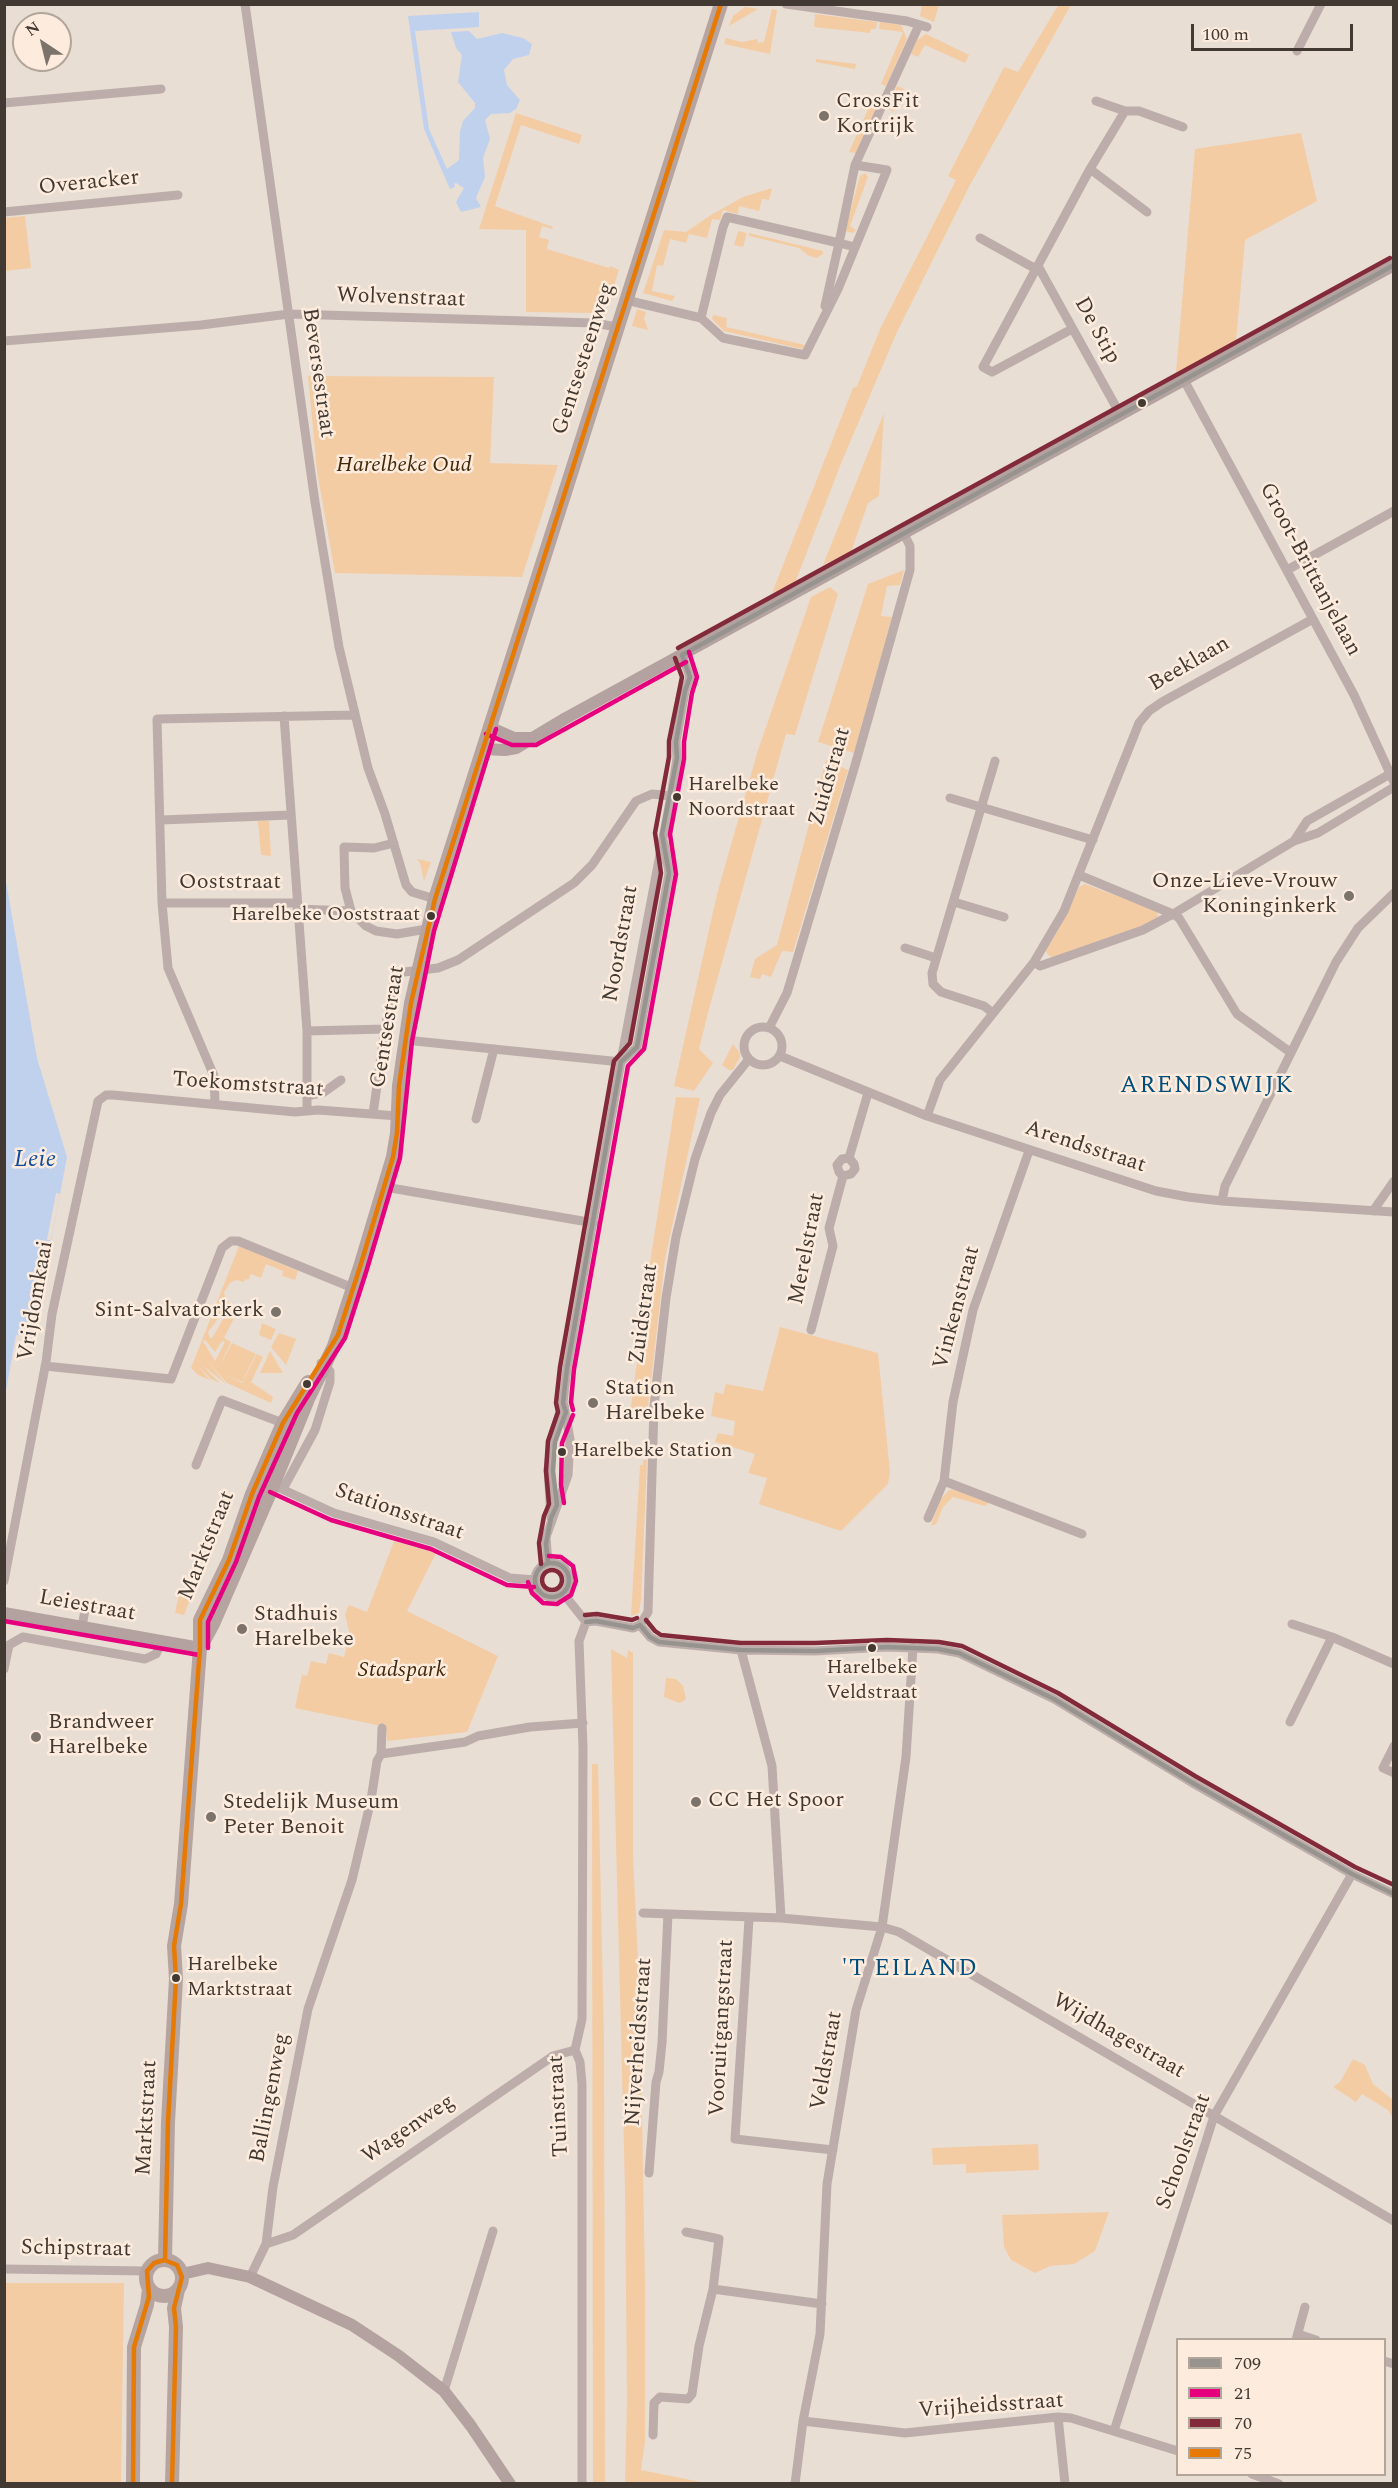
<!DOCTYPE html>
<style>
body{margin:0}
#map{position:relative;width:1398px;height:2488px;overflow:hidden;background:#e9ded4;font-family:Spectral,serif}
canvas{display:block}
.frame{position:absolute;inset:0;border:6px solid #423a32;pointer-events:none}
.legend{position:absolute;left:1176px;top:2338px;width:210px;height:138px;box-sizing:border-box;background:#fdecdd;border:2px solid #b2a599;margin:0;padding:8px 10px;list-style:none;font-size:18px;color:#423a32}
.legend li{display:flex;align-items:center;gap:12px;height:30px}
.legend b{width:30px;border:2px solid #b2a599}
.north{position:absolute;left:12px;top:12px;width:60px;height:60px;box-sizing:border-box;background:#fdecdd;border:2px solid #b2a599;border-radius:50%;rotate:325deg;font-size:16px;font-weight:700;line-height:24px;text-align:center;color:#423a32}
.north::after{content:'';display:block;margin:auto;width:21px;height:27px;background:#7c736b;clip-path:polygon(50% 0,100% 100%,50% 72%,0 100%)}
.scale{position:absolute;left:1191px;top:24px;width:162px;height:27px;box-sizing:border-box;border:3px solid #423a32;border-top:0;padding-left:8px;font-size:18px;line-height:21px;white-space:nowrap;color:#423a32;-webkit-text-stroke:4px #fdecdd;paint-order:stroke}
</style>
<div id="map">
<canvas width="1398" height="2488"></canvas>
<div class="frame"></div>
<ul class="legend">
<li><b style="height:8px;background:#97938e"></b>709</li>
<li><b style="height:8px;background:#e6007e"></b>21</li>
<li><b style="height:8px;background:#822a3a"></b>70</li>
<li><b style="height:8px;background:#e67a02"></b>75</li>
</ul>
<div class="north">N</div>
<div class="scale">100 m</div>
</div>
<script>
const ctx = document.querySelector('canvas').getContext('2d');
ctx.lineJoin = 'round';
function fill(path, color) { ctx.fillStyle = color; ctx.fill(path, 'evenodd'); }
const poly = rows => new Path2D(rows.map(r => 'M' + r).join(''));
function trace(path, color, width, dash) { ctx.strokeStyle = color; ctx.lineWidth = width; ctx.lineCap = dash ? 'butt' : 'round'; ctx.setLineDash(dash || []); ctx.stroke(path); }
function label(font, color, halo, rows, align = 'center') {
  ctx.font = font + ' Spectral,serif'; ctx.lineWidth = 5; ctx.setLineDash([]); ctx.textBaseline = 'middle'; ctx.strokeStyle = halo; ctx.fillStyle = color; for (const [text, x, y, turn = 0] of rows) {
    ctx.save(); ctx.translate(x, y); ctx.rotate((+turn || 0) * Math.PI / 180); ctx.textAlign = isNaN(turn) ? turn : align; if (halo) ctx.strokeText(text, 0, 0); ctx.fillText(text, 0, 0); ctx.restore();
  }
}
const green = poly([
 [1059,4,1071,5,970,185,897,332,842,461,795,583,772,593,853,388,857,386,881,327,956,180,948,176,1003,69,1005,67,1018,72],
 [922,5,939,5,934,22,920,16],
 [745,7,758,9,729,26,733,16],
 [772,9,777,10,770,54,724,44,726,38,742,42,757,39,758,43,764,42],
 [815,14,877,22,876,29,871,29,870,33,814,27],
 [880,22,901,25,907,39,886,86,881,84,903,32,879,29],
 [926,34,969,55,965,63,925,45,918,57,911,54,917,40],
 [816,59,856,64,855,69,816,62],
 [897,86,904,89,894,112,887,108],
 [874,96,880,99,856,153,849,152],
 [516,113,582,135,579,144,521,125,495,206,553,227,552,229,542,226,539,237,549,240,547,249,609,268,610,266,619,270,608,305,594,313,526,312,526,230,479,229],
 [1301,133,1317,201,1245,240,1236,341,1176,373,1195,149],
 [865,173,868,177,850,226,856,230,853,233,845,231,860,176],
 [772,188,769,200,762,199,759,211,739,206,738,214,723,210,720,220,712,219,707,238,689,234,686,243,670,239,663,266,657,265,652,291,675,296,672,301,643,293,664,230,686,232,711,215,743,197],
 [25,216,31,268,5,271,5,218],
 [738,231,747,233,743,247,734,245],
 [749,233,823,251,823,254,817,258,809,256,799,248,749,236],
 [637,309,646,312,644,319,648,330,632,326],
 [713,315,727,318,726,327,805,345,804,347,802,349,724,331,712,319],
 [308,376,494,377,490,463,558,465,522,577,335,573,317,471],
 [884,413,879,496,868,503,851,552,823,565],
 [904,570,900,585,887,586,881,616,892,617,854,753,818,742,868,584],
 [830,587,838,594,795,735,786,734,709,1009,699,1049,713,1063,694,1091,674,1086,717,894,758,750,811,597],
 [826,760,848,770,793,952,782,951,771,977,762,974,760,979,750,977,755,959,777,945],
 [258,821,269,821,271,856,261,855],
 [417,859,431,862,424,881,420,863],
 [1085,884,1157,911,1158,917,1141,927,1053,958,1047,954,1046,950,1059,929,1079,887],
 [733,1044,740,1053,740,1057,733,1070,729,1070,722,1065],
 [676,1097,700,1098,665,1259,647,1415,630,1414,651,1256],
 [239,1246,298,1271,295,1280,282,1276,283,1271,266,1264,261,1278,251,1274,248,1280,245,1279,244,1282,236,1280,230,1283,224,1292,226,1300,238,1310,224,1338,231,1342,219,1367,232,1343,256,1354,242,1382,224,1374,242,1383,257,1354,263,1357,251,1382,273,1397,271,1403,227,1383,205,1358,226,1384,202,1365,220,1383,211,1379,196,1364,210,1380,198,1375,191,1368],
 [227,1307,229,1309,212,1338,210,1338,208,1332],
 [205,1340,215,1352,222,1341,225,1342,215,1361,203,1341],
 [262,1323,276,1329,271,1340,259,1335],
 [780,1327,878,1353,890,1472,888,1484,841,1531,759,1504,767,1478,748,1473,755,1454,715,1442,718,1433,733,1436,735,1421,711,1416,715,1392,723,1394,726,1384,763,1391],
 [279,1333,296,1339,286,1365,271,1347],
 [270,1351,283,1373,260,1373],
 [643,1460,647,1460,641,1600,639,1613,631,1616,640,1465,643,1465],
 [955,1489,991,1501,985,1506,953,1497,943,1507,936,1524,931,1526,940,1500,949,1490],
 [394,1541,436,1553,407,1611,498,1656,467,1732,387,1741,386,1727,295,1708,302,1675,307,1676,311,1661,326,1664,329,1653,344,1657,350,1635,345,1614,349,1605,367,1612],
 [180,1588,194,1589,184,1615,175,1613],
 [611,1649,627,1658,628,1650,633,1653,633,1855,640,2002,645,2281,645,2442,641,2470,706,2483,625,2483,627,2399,625,2189],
 [666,1678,676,1679,683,1686,686,1699,682,1702,679,1703,664,1697],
 [592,1764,598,1764,604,2042,605,2484,593,2483],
 [1353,2059,1365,2065,1373,2084,1393,2100,1393,2118,1388,2110,1362,2094,1356,2102,1333,2087,1340,2082],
 [1038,2144,1039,2170,966,2173,966,2164,933,2165,932,2148],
 [1109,2212,1095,2251,1074,2264,1050,2266,1035,2273,1011,2260,1004,2247,1002,2215],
 [5,2283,124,2283,121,2483,5,2483]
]);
const water = poly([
 [479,12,479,27,415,31,429,129,447,169,459,160,460,131,463,121,475,108,475,103,458,82,462,55,456,48,451,32,469,31,477,39,502,33,523,38,532,44,529,55,513,59,504,70,507,85,520,100,516,109,510,113,491,114,485,120,490,139,483,158,485,177,476,198,481,207,461,212,456,202,464,188,456,183,454,184,455,187,450,189,424,129,408,16],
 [5,876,37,1058,67,1157,33,1337,16,1335,5,1396]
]);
const pier = poly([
 [56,1193,60,1194,51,1240,47,1240]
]);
const street = poly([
 [245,4,315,502,339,647,368,768,385,814,406,885,412,892,435,899],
 [786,4,907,21,927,27],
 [1297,51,1321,4],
 [1096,101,1125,111,1139,111,1183,127],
 [4,103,161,89],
 [855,165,919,25],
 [1090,169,1147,212],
 [4,212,178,195],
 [980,238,1036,269],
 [1038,266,1120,414],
 [626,300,701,318,723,227,727,217,839,243,855,165,887,170,838,289,805,355,723,338,701,318],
 [825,306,839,243,855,247],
 [1072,329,992,372,983,367,1090,169,1125,111],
 [4,341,201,325,289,314,594,323,617,327],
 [1184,380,1354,695,1394,782],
 [1287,570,1394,511],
 [284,716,307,1031,307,1111],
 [950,798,1093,840],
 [161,820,291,815],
 [1294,841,1307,821,1390,774],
 [394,843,374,848,344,847,345,888,351,911,366,926,376,931,397,934,427,929],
 [954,902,1004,917],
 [162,903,297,903],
 [297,909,351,911],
 [905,948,936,958],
 [1034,962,1040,966,1143,930,1173,914,1079,875],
 [993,1013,984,1006,941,992,933,984,932,973,995,761],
 '744 1046a19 19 0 1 1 38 0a19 19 0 1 1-38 0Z',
 [769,1028,787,993,856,762,910,570,910,546,904,534],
 [307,1031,385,1029],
 [405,1040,621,1062],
 [1290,1052,1237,1014,1179,918,1173,914,1294,841,1318,833,1394,787],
 [780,1056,927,1116,1156,1191,1188,1197,1222,1201,1394,1212],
 [621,1062,637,1047,669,873,664,843],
 [307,1096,324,1092,341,1080],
 [215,1103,214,1076,168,968,162,903,157,719,354,715],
 [373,1114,385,1029,396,973,438,968,458,960,574,883,592,865,636,801,652,794,671,796],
 [927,1116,940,1080,1034,962,1064,911,1139,723,1149,711,1162,702,1313,619],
 [476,1119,494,1049],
 [1029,1151,973,1310,953,1402,944,1481,1082,1534],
 [849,1158,868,1093],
 [843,1176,839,1172,837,1165,842,1159,849,1158],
 [843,1176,851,1174,855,1169,854,1164,849,1158],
 [385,1187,594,1223],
 [1222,1201,1225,1186,1336,962,1358,928,1394,893],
 [1373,1211,1394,1181],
 [811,1330,833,1246,829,1228,843,1176],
 [45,1366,171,1379,222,1248,231,1241,238,1241,353,1288],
 [266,1463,268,1478,273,1485,334,1513,434,1542,510,1578,535,1580],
 [196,1465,222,1400,288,1425],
 [283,1489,315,1430,330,1382,330,1371,321,1363],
 [551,1518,548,1469,553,1434,563,1403,567,1368,623,1050,671,796,677,758,676,742,685,691,690,677,682,655],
 [928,1518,944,1481],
 '535 1580a17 17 0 1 1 34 0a17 17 0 1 1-34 0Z',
 [548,1563,546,1537,568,1475,570,1439,564,1405],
 [4,1581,46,1362,52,1314,98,1101,106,1095,113,1095,295,1112,318,1110,398,1116],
 [563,1593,586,1622],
 [586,1622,596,1621,633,1628,640,1625],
 [1292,1624,1332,1637,1394,1664],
 [640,1625,650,1637,659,1642,741,1650,815,1651,887,1647,938,1649,959,1653,1054,1699,1191,1782,1352,1874,1394,1894],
 [640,1625,648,1612,654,1406,666,1298,676,1237,695,1159,711,1113,720,1095,749,1059],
 [82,1627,86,1604],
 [741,1650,772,1766,781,1918],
 [4,1669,9,1645,23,1637,145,1659,156,1654,162,1641],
 [1290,1722,1332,1637],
 [1394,1746,1383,1768,1394,1773],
 [381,1754,382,1728],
 [643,1913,781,1918,882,1927,899,1932,1394,2221],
 [749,1919,735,2139,833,2150],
 [649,2173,656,2082,659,2072,662,2043,668,1914],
 [266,2244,293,2235,553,2056,575,2050],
 [4,2269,147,2271],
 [250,2277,266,2244,273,2187,308,2009,352,1880,371,1800,377,1761,381,1754,465,1742,478,1736,530,1727,583,1723],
 [713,2289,822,2304],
 [1298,2334,1316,2340],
 [1296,2340,1305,2307],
 [1384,2361,1394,2364],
 [444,2391,493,2231],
 [1058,2417,1065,2484],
 [803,2421,905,2433,1058,2417,1071,2418,1178,2451],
 [1114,2431,1214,2116,1352,1874],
 [653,2435,654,2403,660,2397,688,2399,692,2394,699,2346,713,2289,719,2239,686,2232],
 [1252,2474,1279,2484],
 [582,2484,582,2084,580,2062,575,2050,582,2019,583,1748,579,1641,586,1622],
 [795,2484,803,2421,820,2334,827,2184,856,2010,882,1927,906,1757,913,1647]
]);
const secondary = poly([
 [489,727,514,738,533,738],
 [482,749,505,750,516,748,566,718,1394,265],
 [4,1613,200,1648],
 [182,2274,208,2268,250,2277,352,2325,399,2356,444,2391,471,2426,510,2484]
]);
const primary = poly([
 [200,1648,213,1624,269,1495,308,1399,334,1346,360,1267,393,1157,397,1133,399,1086,411,1003,435,899,721,4],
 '146 2278a18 18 0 1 1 36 0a18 18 0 1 1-36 0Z',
 [165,2260,168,2122,176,1979,174,1946,181,1904,200,1648,200,1620,229,1560,252,1494,283,1423,308,1382],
 [133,2484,134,2347,147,2305,149,2289],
 [172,2484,176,2327,174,2308,178,2290]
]);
const bus1 = poly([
 [682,655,1394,265],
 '535 1580a17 17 0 1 1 34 0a17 17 0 1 1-34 0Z',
 [548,1563,546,1544,551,1518,557,1505,553,1471,555,1442,566,1412,563,1403,567,1368,621,1062,637,1047,669,873,662,834,677,758,676,742,685,691,690,677,682,655],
 [586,1622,596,1621,633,1628,640,1625],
 [640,1625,650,1637,659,1642,741,1650,815,1651,887,1647,938,1649,959,1653,1054,1699,1191,1782,1352,1874,1394,1894]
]);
const bus2 = poly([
 [486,734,512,745,536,745,686,662],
 [573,1410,571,1402,574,1369,628,1066,644,1049,676,874,670,834,684,759,684,742,692,693,697,677,689,652],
 [270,1492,331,1520,431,1549,507,1585,534,1587],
 [564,1503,561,1485,562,1443,573,1415],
 [528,1582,532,1593,543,1603,557,1604,571,1595,576,1581,573,1566,561,1557,549,1556],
 [4,1621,199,1655],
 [208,1648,208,1622,236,1562,259,1497,297,1413,345,1338,367,1269,400,1158,412,1041,434,931,496,729]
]);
const bus3 = poly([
 [678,648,1390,258],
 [541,1564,539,1543,544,1516,549,1504,546,1471,548,1441,558,1412,556,1403,560,1367,614,1061,630,1043,661,873,655,833,669,757,669,741,682,677,675,658],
 '542 1580a10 10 0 1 1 20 0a10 10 0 1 1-20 0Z',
 [585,1615,597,1614,632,1620,637,1618],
 [646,1620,655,1631,661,1635,741,1643,815,1643,887,1640,939,1642,962,1646,1058,1693,1195,1776,1355,1867,1394,1885]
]);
const bus4 = poly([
 [165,2260,168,2122,176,1979,174,1946,181,1904,200,1648,200,1620,229,1560,252,1494,283,1423,338,1335,360,1267,393,1157,397,1133,399,1086,411,1003,435,899,721,4],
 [133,2484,134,2347,149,2297,147,2271,154,2263,164,2260,177,2265,182,2277,174,2308,176,2327,172,2484]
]);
const markers = [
 [824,116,6,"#7c736b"],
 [1142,403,5,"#423a32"],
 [677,797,5,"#423a32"],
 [1349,896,6,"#7c736b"],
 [431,916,5,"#423a32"],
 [276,1312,6,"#7c736b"],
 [307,1384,5,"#423a32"],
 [593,1403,6,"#7c736b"],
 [562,1452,5,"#423a32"],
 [242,1629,6,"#7c736b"],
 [872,1648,5,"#423a32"],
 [36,1737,6,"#7c736b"],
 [696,1802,6,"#7c736b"],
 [211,1817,6,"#7c736b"],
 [176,1978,5,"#423a32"]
];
const busNames = [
 ["Harelbeke",688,786],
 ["Noordstraat",688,811],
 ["Harelbeke Ooststraat",420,916,"right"],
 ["Harelbeke Station",573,1452],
 ["Harelbeke",872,1669,"center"],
 ["Veldstraat",872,1694,"center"],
 ["Harelbeke",187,1966],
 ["Marktstraat",187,1991]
];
const poiNames = [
 ["CrossFit",836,103],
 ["Kortrijk",836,128],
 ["Onze-Lieve-Vrouw",1337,883,"right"],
 ["Koninginkerk",1337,908,"right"],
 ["Sint-Salvatorkerk",264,1312,"right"],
 ["Station",605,1390],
 ["Harelbeke",605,1415],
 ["Stadhuis",254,1616],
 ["Harelbeke",254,1641],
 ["Brandweer",48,1724],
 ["Harelbeke",48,1749],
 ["CC Het Spoor",708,1802],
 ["Stedelijk Museum",223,1804],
 ["Peter Benoit",223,1829]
];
const streetNames = [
 ["Overacker",89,184,-6],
 ["Wolvenstraat",401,299,2],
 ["De Stip",1096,331,61],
 ["Gentsesteenweg",585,359,-72],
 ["Beversestraat",317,373,82],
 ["Groot-Brittanjelaan",1309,570,62],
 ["Beeklaan",1190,665,-30],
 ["Zuidstraat",831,777,-74],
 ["Ooststraat",230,884],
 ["Noordstraat",622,944,-80],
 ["Gentsestraat",389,1027,-81],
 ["Toekomststraat",248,1086,4],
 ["Arendsstraat",1085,1148,18],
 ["Merelstraat",808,1249,-79],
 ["Vrijdomkaai",37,1301,-80],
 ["Vinkenstraat",958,1308,-75],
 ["Zuidstraat",645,1314,-82],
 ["Stationsstraat",399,1513,19],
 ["Marktstraat",208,1546,-68],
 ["Leiestraat",87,1607,10],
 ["Vooruitgangstraat",723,2028,-87],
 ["Wijdhagestraat",1118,2037,30],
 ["Nijverheidsstraat",640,2042,-86],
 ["Veldstraat",828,2061,-80],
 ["Ballingenweg",271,2098,-79],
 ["Tuinstraat",560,2106,-93],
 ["Marktstraat",148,2118,-87],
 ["Wagenweg",409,2130,-34],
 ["Schoolstraat",1185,2152,-70],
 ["Schipstraat",76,2250,1],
 ["Vrijheidsstraat",991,2407,-4]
];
const parkNames = [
 ["Harelbeke Oud",404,467],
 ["Stadspark",402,1672]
];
const neighbourhoodNames = [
 ["ARENDSWIJK",1207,1087],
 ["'T EILAND",910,1970]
];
const waterNames = [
 ["Leie",35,1161]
];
fill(green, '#f3cca4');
fill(water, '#c0d1ee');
fill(pier, '#e9ded4');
trace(street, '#bcadaa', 9);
trace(secondary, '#b3a2a0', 12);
trace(primary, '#b6a4a1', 14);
trace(bus1, '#97938e', 4.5);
trace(bus2, '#e6007e', 4.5);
trace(bus3, '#822a3a', 4.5);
trace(bus4, '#e67a02', 4.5);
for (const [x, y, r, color] of markers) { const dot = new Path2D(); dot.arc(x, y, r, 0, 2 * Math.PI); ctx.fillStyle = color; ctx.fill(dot); trace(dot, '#fdecdd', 2); }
label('20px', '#423a32', '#fdecdd', busNames, 'left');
label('22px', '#423a32', '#fdecdd', poiNames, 'left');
label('22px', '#423a32', '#fdecdd', streetNames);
label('italic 22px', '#442908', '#fdecdd', parkNames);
ctx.letterSpacing = '1.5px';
label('24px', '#014d7b', '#fdecdd', neighbourhoodNames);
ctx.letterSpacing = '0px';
label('italic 24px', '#0f4ca0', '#fdecdd', waterNames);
</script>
